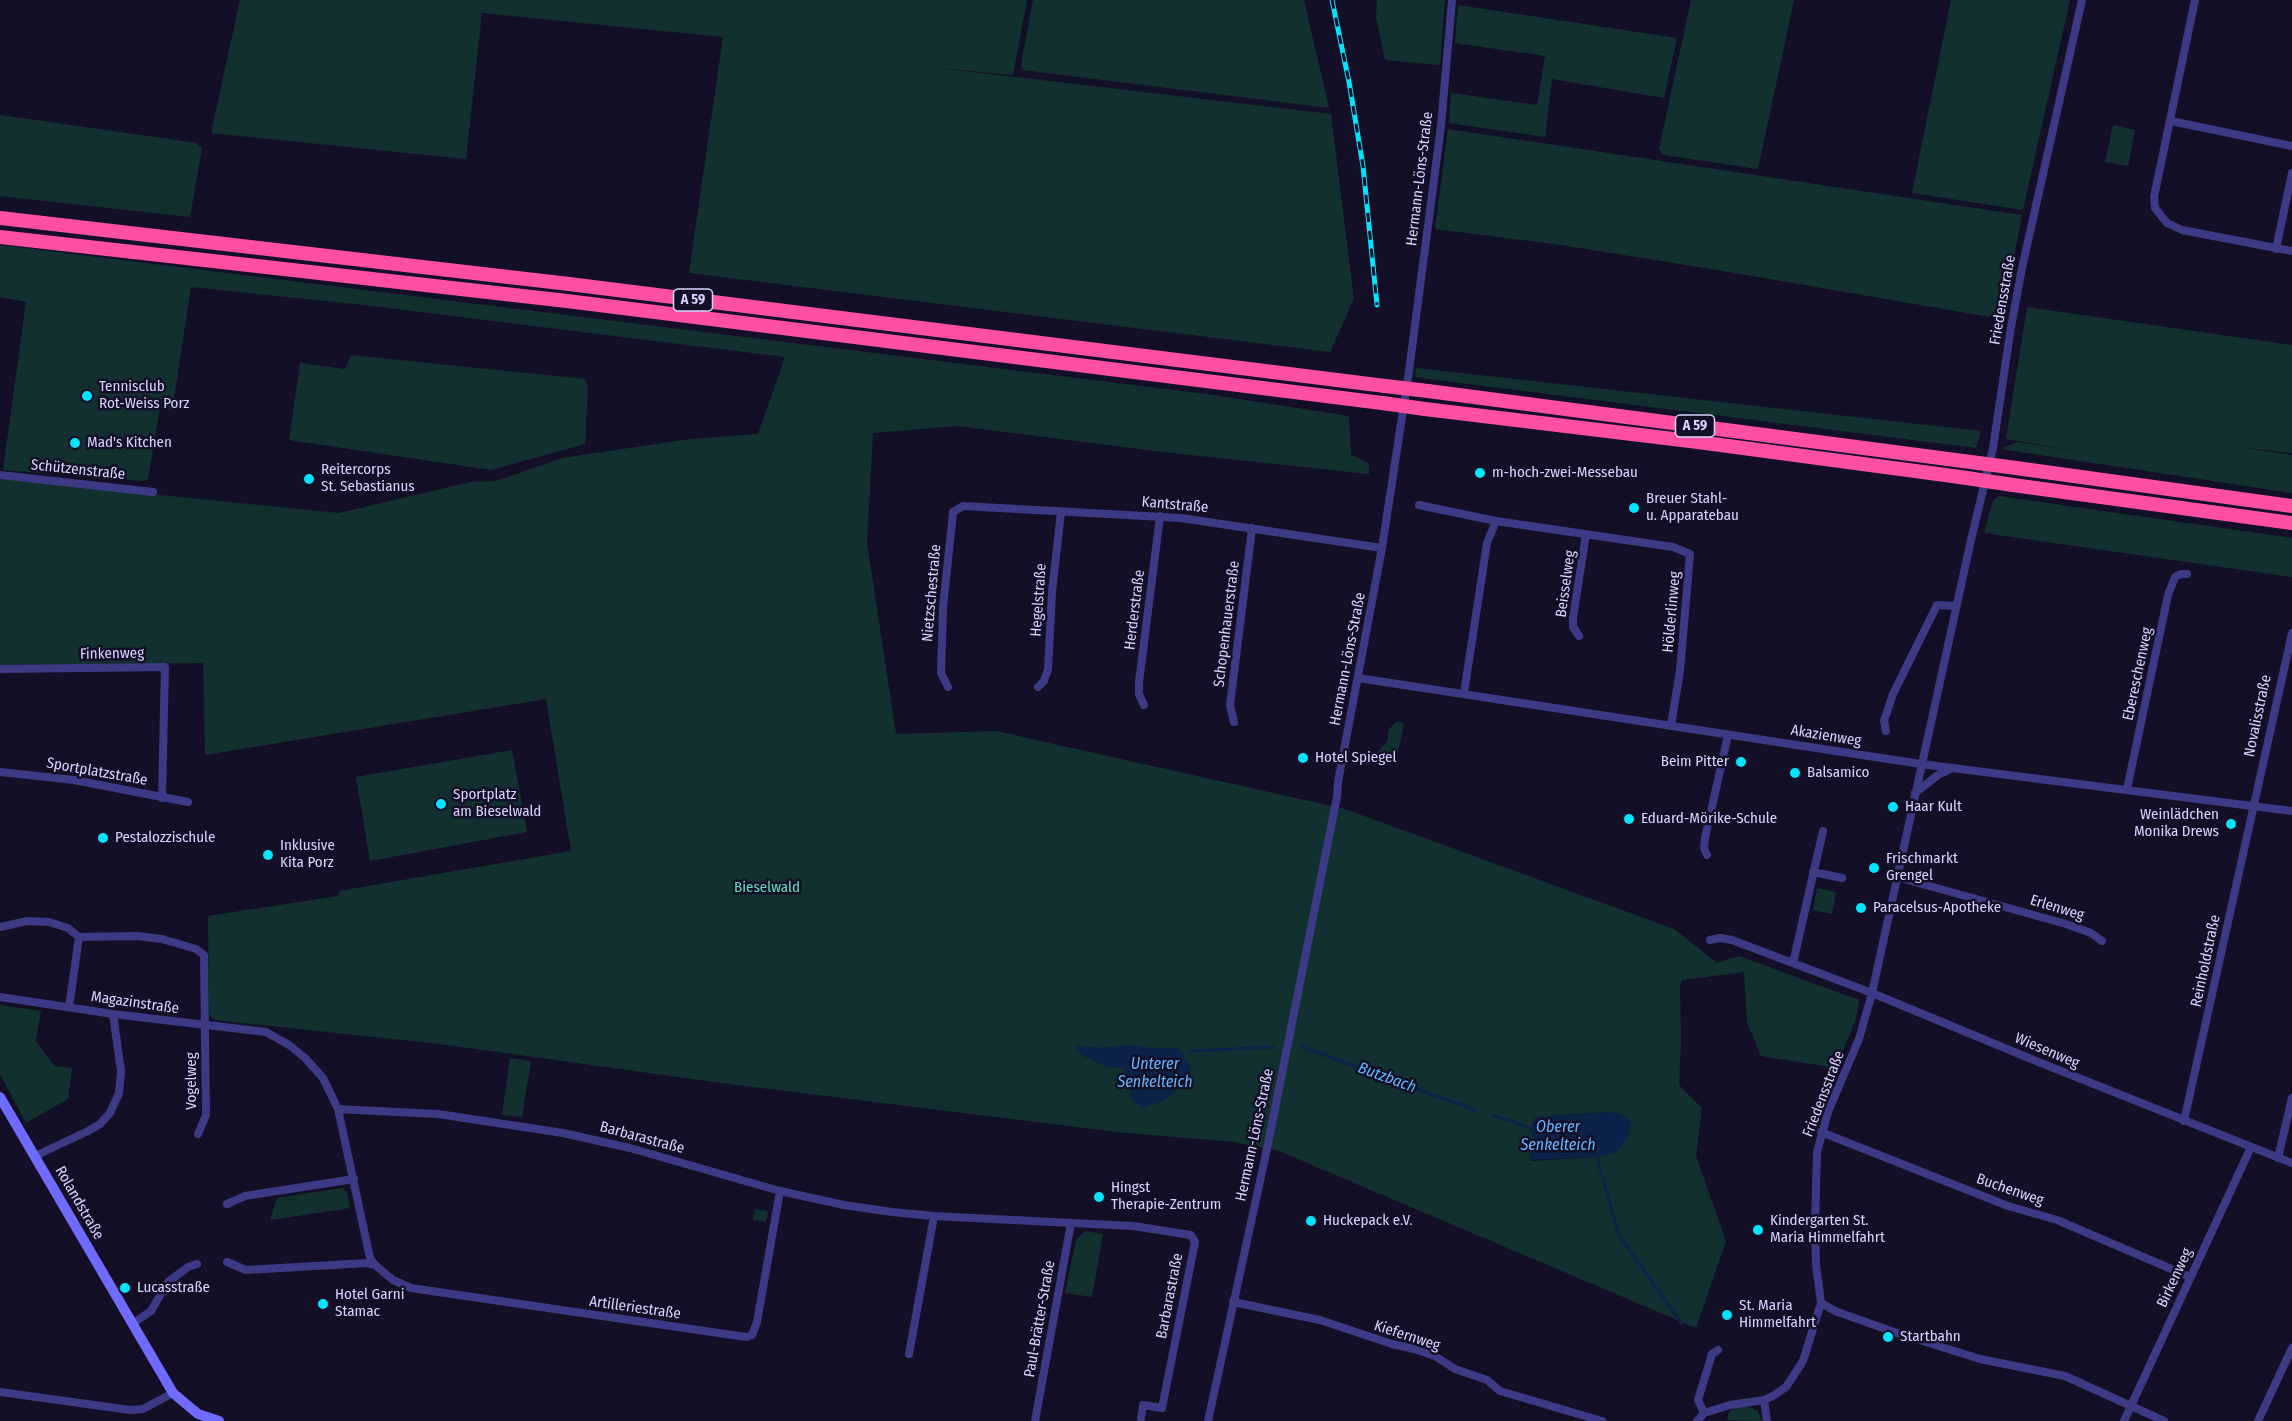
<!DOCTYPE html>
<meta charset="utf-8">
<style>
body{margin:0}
canvas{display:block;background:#130f26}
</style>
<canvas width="2292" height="1421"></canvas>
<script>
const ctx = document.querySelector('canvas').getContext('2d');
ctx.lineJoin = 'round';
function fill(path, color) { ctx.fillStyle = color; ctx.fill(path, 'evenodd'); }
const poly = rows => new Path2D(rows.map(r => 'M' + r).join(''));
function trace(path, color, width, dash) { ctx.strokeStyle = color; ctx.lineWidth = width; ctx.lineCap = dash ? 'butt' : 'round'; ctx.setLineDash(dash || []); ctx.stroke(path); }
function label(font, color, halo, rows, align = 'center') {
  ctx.font = font + ' "Fira Sans Condensed",sans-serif'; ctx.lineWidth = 5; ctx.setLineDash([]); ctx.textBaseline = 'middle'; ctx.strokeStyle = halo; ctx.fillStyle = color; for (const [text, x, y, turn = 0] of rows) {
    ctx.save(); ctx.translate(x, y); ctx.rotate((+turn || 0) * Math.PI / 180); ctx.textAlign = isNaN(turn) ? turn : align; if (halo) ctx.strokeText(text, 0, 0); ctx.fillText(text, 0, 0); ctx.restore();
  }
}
const green = poly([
 [240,0,1027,0,1013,75,930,67,1331,114,1354,299,1330,352,689,273,723,37,482,13,466,159,211,133],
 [1033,0,1304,0,1329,108,1023,70,1021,65],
 [1377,0,1445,0,1440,65,1385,60,1376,17],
 [1691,0,1794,0,1758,169,1663,155,1659,149],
 [1951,0,2070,0,2023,210,1912,193],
 [1458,5,1677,38,1664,98,1552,79,1545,137,1449,123,1451,93,1537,105,1545,56,1455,43],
 [0,115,197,143,202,148,190,217,0,196],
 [2113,125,2135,130,2128,166,2105,162],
 [1448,129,2022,215,2002,319,1717,270,1561,245,1435,229],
 [0,245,1206,394,1349,416,1351,455,1369,463,1369,474,1163,452,958,426,873,433,867,543,896,734,996,731,1345,809,1674,929,1717,963,1739,956,1859,1000,1856,1019,1836,1068,1761,1056,1747,1022,1744,972,1682,980,1680,986,1681,1041,1679,1085,1702,1108,1696,1156,1726,1241,1696,1328,1279,1151,1234,1142,1117,1132,721,1083,440,1044,214,1020,209,1014,208,916,338,896,339,891,571,851,546,699,205,755,203,663,0,665,0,479,339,513,471,482,496,481,562,458,690,439,758,434,785,357,364,305,191,287,172,411,160,408,148,479,144,481,3,470,26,302,0,297],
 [1127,1045,1150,1048,1177,1048,1182,1053,1189,1071,1174,1092,1163,1101,1153,1103,1143,1108,1132,1100,1130,1084,1127,1074,1122,1068,1107,1067,1084,1056,1077,1046,1103,1048],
 [1607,1112,1619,1114,1597,1157,1531,1161,1530,1155,1534,1144,1531,1128,1535,1117],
 [2027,307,2292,345,2292,453,2239,447,2292,455,2292,493,2001,449,2017,442,2091,453,2006,439],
 [351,355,585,379,588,387,585,444,491,470,289,440,300,363,345,369],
 [1416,368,1981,431,1976,448,1429,379,1415,377],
 [1999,496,2292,538,2292,577,1984,533,1993,500],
 [1397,721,1404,724,1398,753,1393,750,1385,760,1376,753,1387,742,1389,729],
 [512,750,527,832,370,861,356,777],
 [1817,888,1836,892,1832,914,1813,910],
 [0,1005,41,1011,36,1041,54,1066,72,1068,68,1099,26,1123,0,1074],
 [510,1058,531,1061,522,1117,502,1115],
 [342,1188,347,1192,350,1208,270,1220,277,1198],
 [755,1209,768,1211,766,1222,753,1220],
 [1085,1231,1103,1234,1092,1297,1065,1293,1076,1240],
 [1746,1406,1757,1410,1762,1421,1727,1420,1728,1415,1732,1409]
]);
const water = poly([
 [1127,1045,1150,1048,1177,1048,1182,1051,1186,1061,1191,1065,1189,1071,1169,1098,1143,1108,1132,1100,1130,1084,1127,1074,1122,1068,1107,1067,1084,1056,1075,1048,1077,1046,1103,1048],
 [1607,1112,1619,1114,1628,1118,1632,1123,1627,1140,1616,1152,1597,1157,1531,1160,1530,1155,1534,1144,1531,1128,1535,1117]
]);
const stream = poly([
 [1300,1046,1475,1110],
 [1191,1051,1273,1047],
 [1494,1116,1531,1128],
 [1597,1157,1601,1172],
 [1603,1179,1619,1235,1682,1324]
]);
const street = poly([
 [2195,0,2154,197,2155,208,2167,223,2182,230,2292,251],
 [2171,121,2292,146],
 [2276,249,2292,173],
 [0,475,153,492],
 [1419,505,1496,521,1673,547,1690,554,1680,671,1671,725],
 [1579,636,1573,627,1573,618,1586,534],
 [0,669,165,667,162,798],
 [1358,678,1921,764,2292,811],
 [948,687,941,673,943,608,953,512,963,506,1181,518,1382,548],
 [1038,687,1044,681,1048,669,1052,592,1061,512],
 [1464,693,1487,543,1496,521],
 [1144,705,1139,694,1139,682,1160,516],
 [1234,722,1230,705,1252,528],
 [1886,731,1884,721,1893,694,1937,605,1956,606],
 [0,772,74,780,188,802],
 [2127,789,2168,595,2175,577,2181,574,2187,574],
 [1915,793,1938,775,1953,768],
 [1707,855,1704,848,1705,838,1728,735],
 [1813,872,1842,878],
 [1897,877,2066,924,2091,933,2102,941],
 [0,927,27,921,49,922,68,928,79,937,137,936,162,939,196,949,204,955,206,1115,198,1134],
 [1710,940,1720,938,1732,940,1872,993,2036,1061,2292,1163],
 [1793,963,1823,831],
 [0,997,113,1014,266,1032,289,1045,305,1058,323,1078,338,1109,370,1258,375,1265,393,1280,411,1288,746,1337,752,1335,757,1322,780,1191],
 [69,1007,79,937],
 [338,1109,438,1114,563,1133,630,1148,780,1191,844,1205,892,1212,934,1216,1133,1226,1191,1235,1195,1242,1162,1408,1143,1405,1141,1418],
 [2184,1121,2292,633],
 [1821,1132,2008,1206,2057,1220,2190,1277],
 [35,1156,88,1131,100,1124,110,1113,119,1093,121,1071,113,1014],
 [2278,1158,2292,1098],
 [227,1204,245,1196,354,1179],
 [227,1262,246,1270,367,1263,375,1265],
 [1233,1302,1320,1320,1392,1344,1414,1349,1435,1356,1455,1369,1487,1380,1500,1391,1602,1421],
 [1821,1303,1835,1311,1894,1332,1980,1359,2065,1376,2164,1421],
 [132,1324,151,1311,168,1282,188,1267,197,1264],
 [909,1354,934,1216],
 [0,1392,130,1410,143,1409,173,1393],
 [1764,1400,1767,1421],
 [1704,1413,1730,1405,1764,1400,1773,1396,1786,1387,1803,1361,1821,1303,1816,1265,1815,1227,1817,1152,1828,1112,1859,1039,1872,993,1971,540,1993,448,2011,327,2022,268,2082,0],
 [1035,1421,1071,1223],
 [1208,1421,1268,1144,1337,797,1338,782,1382,548,1409,371,1441,126,1452,0],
 [1697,1421,1704,1413,1698,1400,1712,1354,1718,1350],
 [2124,1421,2251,1147],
 [2258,1421,2292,1348]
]);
const secondary = poly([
 [0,1097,173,1393,198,1414,219,1421]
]);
const highway = poly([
 [0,218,569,284,1385,386],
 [0,237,567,301,1382,403],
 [1428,391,1963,461],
 [1425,409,1698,442,1960,477],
 [2016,468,2292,506],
 [2013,485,2292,523]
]);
const rail = poly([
 [1332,0,1349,82,1363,166,1377,305]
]);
const highwayBridge = poly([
 [1385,386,1428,391],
 [1382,403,1425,409],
 [1963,461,2016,468],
 [1960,477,2013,485]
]);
const markers = [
 [87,396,6,"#00e5ff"],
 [75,443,6,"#00e5ff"],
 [1480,473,6,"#00e5ff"],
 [309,479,6,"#00e5ff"],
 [1634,508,6,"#00e5ff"],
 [1303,758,6,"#00e5ff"],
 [1741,762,6,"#00e5ff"],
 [1795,773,6,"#00e5ff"],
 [441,804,6,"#00e5ff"],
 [1893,807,6,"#00e5ff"],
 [1629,819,6,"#00e5ff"],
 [2231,824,6,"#00e5ff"],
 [103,838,6,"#00e5ff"],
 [268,855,6,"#00e5ff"],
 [1874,868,6,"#00e5ff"],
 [1861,908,6,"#00e5ff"],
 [1099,1197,6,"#00e5ff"],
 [1311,1221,6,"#00e5ff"],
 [1758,1230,6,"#00e5ff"],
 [125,1288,6,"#00e5ff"],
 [323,1304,6,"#00e5ff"],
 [1727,1315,6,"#00e5ff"],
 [1888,1337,6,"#00e5ff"]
];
const shields = [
 [693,300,39],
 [1695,426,39]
];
const shieldNames = [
 ["A 59",693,300],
 ["A 59",1695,426]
];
const streetNames = [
 ["Hermann-Löns-Straße",1420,179,-83],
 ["Friedensstraße",2003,300,-80],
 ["Schützenstraße",78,470,6],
 ["Kantstraße",1175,505,5],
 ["Beisselweg",1566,584,-82],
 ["Nietzschestraße",932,593,-85],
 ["Hegelstraße",1039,600,-86],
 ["Herderstraße",1135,610,-83],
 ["Hölderlinweg",1672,612,-85],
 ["Schopenhauerstraße",1227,624,-83],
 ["Finkenweg",112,654,-1],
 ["Hermann-Löns-Straße",1348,659,-79],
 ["Ebereschenweg",2138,674,-78],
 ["Novalisstraße",2258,716,-78],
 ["Akazienweg",1826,736,9],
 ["Sportplatzstraße",97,772,10],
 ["Erlenweg",2057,908,17],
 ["Reinholdstraße",2206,961,-78],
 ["Magazinstraße",135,1003,8],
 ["Wiesenweg",2047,1051,23],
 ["Vogelweg",192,1081,-90],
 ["Friedensstraße",1824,1094,-69],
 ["Hermann-Löns-Straße",1255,1135,-78],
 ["Barbarastraße",642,1138,15],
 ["Buchenweg",2010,1190,19],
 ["Rolandstraße",79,1203,60],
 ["Birkenweg",2175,1278,-65],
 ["Barbarastraße",1170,1296,-79],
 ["Artilleriestraße",635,1308,8],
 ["Paul-Brätter-Straße",1040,1319,-80],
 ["Kiefernweg",1407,1336,18]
];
const poiNames = [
 ["Tennisclub",99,387],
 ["Rot-Weiss Porz",99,404],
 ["Mad's Kitchen",87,443],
 ["Reitercorps",321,470],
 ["St. Sebastianus",321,487],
 ["m-hoch-zwei-Messebau",1492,473],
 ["Breuer Stahl-",1646,499],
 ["u. Apparatebau",1646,516],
 ["Hotel Spiegel",1315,758],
 ["Beim Pitter",1729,762,"right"],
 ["Balsamico",1807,773],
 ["Sportplatz",453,795],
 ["am Bieselwald",453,812],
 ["Haar Kult",1905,807],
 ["Weinlädchen",2219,815,"right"],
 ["Monika Drews",2219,832,"right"],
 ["Eduard-Mörike-Schule",1641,819],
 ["Pestalozzischule",115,838],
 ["Inklusive",280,846],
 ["Kita Porz",280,863],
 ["Frischmarkt",1886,859],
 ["Grengel",1886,876],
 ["Paracelsus-Apotheke",1873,908],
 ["Hingst",1111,1188],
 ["Therapie-Zentrum",1111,1205],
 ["Huckepack e.V.",1323,1221],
 ["Kindergarten St.",1770,1221],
 ["Maria Himmelfahrt",1770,1238],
 ["Lucasstraße",137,1288],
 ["Hotel Garni",335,1295],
 ["Stamac",335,1312],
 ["St. Maria",1739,1306],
 ["Himmelfahrt",1739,1323],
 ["Startbahn",1900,1337]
];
const parkNames = [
 ["Bieselwald",767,888]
];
const waterNames = [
 ["Unterer",1155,1065],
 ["Senkelteich",1155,1083],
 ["Butzbach",1387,1078,20],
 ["Oberer",1558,1128],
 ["Senkelteich",1558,1146]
];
fill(green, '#12302f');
fill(water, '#0c2248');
trace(stream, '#0c2248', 3);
trace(street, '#3d3a85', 8);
trace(secondary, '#6f6bff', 10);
trace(highway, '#ff4fa3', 14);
trace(rail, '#00e5ff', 5);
trace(rail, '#130f26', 3, [9]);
trace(highwayBridge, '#ff4fa3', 14);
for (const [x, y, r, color] of markers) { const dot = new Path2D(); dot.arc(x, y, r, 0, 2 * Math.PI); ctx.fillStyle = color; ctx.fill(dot); trace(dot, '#130f26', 2); }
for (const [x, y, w] of shields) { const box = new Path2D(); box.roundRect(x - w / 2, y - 11, w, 22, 4.5); ctx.fillStyle = '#130f26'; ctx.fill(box); trace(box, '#d9d4ff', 1.5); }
label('bold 14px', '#d9d4ff', null, shieldNames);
label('15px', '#d9d4ff', '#130f26', streetNames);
label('15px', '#d9d4ff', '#130f26', poiNames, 'left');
label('15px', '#5fe0c0', '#130f26', parkNames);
label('italic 16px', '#62b6ff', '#130f26', waterNames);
</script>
